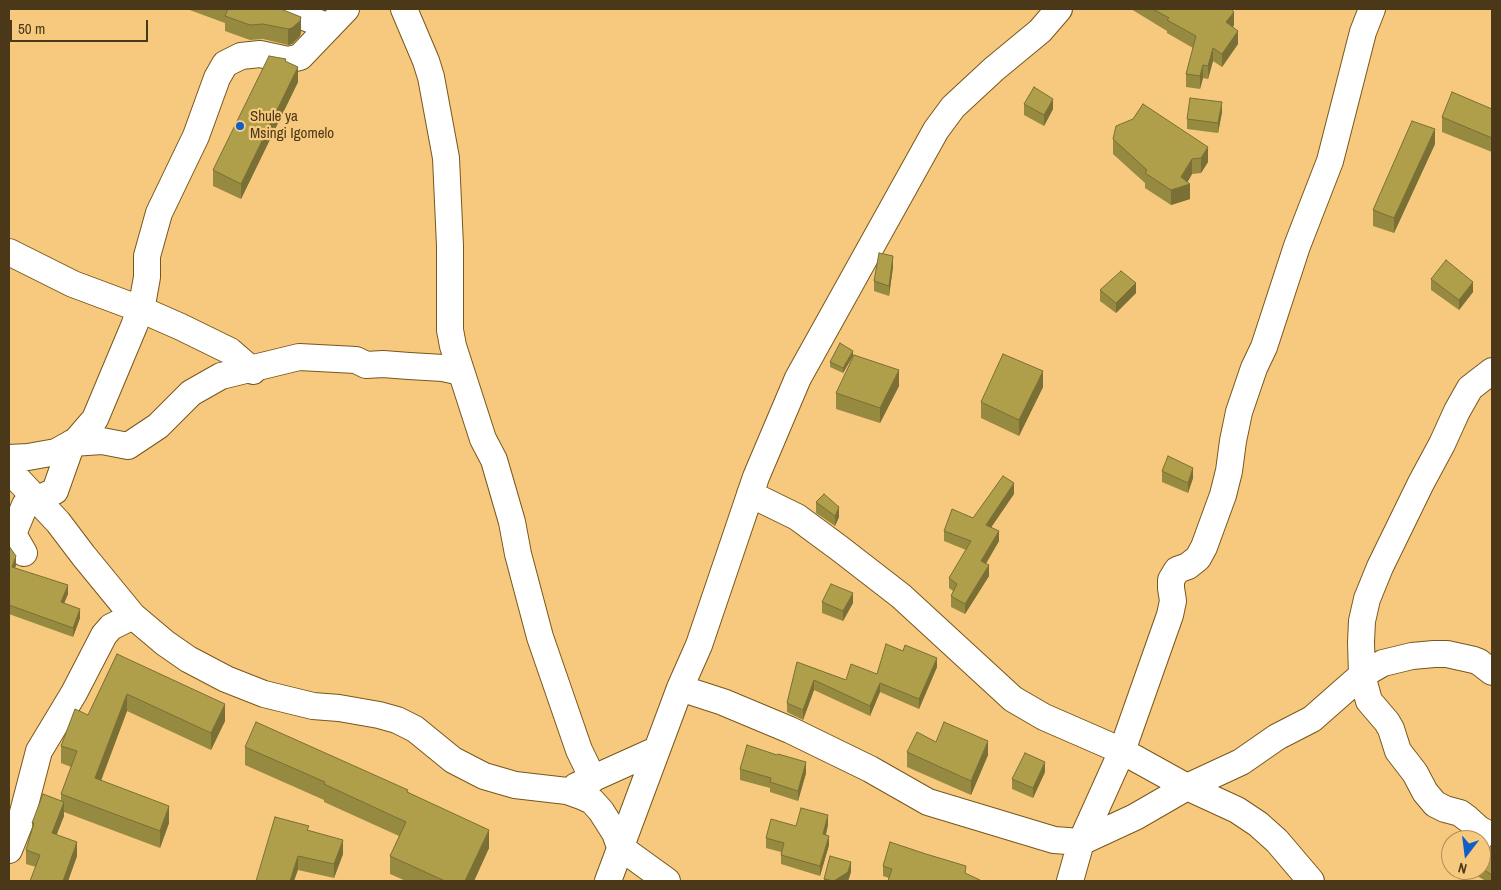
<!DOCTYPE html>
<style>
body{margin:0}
#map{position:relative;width:1501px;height:890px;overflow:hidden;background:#f7c97e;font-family:"Archivo Narrow",sans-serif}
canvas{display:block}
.frame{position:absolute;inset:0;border:10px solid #4a3818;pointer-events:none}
.north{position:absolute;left:1441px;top:830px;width:50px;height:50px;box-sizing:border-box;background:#f7c97e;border:1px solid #b28f55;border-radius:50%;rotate:195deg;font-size:14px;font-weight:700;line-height:20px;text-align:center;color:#4a3818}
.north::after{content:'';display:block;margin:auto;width:18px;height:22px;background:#105ec8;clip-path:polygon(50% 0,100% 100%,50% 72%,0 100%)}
.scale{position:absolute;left:10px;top:20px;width:138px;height:22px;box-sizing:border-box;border:2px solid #4a3818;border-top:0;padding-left:6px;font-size:15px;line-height:18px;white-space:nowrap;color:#4a3818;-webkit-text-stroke:4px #f7c97e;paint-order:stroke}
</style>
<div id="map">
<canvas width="1501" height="890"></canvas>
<div class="frame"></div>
<div class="north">N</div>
<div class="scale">50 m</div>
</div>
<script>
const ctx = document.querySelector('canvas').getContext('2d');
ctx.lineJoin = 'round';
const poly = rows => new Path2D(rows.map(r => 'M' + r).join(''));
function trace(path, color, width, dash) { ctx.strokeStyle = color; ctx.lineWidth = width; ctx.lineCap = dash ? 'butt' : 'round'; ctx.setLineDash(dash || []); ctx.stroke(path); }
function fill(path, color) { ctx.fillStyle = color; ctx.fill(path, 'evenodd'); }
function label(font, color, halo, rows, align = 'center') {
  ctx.font = font + ' "Archivo Narrow",sans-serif'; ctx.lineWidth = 4.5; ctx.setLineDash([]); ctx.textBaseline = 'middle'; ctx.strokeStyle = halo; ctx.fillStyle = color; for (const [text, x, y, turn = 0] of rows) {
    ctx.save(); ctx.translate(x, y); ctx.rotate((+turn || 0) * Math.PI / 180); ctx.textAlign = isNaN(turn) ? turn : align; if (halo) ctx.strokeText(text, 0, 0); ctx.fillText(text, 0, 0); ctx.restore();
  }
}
const minor = poly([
 [284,9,329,27],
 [404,9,426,61,431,77,446,158,450,246,450,330,453,346,483,439,494,460,512,522,518,554,540,637,579,750,593,779],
 [9,252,73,284,140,309,181,327,230,351,253,371],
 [1492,371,1470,388,1457,411,1442,444,1421,483,1380,567,1367,599,1362,621,1361,642,1362,675,1369,701,1387,722,1391,729,1398,751,1415,773,1425,792,1435,804,1445,809,1460,813,1468,819,1479,829,1492,836],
 [9,458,28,457,56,452,76,441,95,419,134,326,142,305,147,277,147,256,159,213,196,136,217,78,225,64,241,56,260,54,288,60,300,57,346,9],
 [9,470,58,522,83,555,133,616,165,643,188,659,226,679,264,694,313,706,339,708,379,715,397,720,415,729,453,760,484,776,515,785,567,791,581,796,592,801,601,811,615,833,620,847,667,881],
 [750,494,797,517,839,548,901,596,1013,699,1044,717,1122,751,1187,787,1237,810,1258,824,1277,841,1311,881],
 [24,553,13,534,25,505,55,491,72,443,102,441,128,446,158,426,191,393,221,376,299,357,356,360,366,365,383,364,409,366,443,368,461,372],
 [680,688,723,702,790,730,870,769,928,802,1054,840,1081,842,1135,817,1187,787,1241,762,1277,737,1312,719,1362,675,1383,663,1412,656,1434,654,1447,654,1474,660,1479,662,1492,672],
 [576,786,656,750],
 [9,850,21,820,39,751,74,693,104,635,111,627,133,616],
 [608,881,680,688,699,645,756,477,798,378,936,130,953,107,994,69,1040,31,1059,9],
 [1070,881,1081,842,1122,751,1170,615,1173,601,1171,588,1171,580,1177,570,1188,566,1198,558,1204,547,1223,495,1229,471,1233,441,1239,412,1254,368,1264,347,1297,246,1330,161,1363,32,1372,9]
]);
const wall = poly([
 [187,9,281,9,301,32,300,36,292,44,288,45,263,39,250,40,225,31,225,23],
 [1131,9,1231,9,1234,25,1233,27,1238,44,1222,67,1213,61,1208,79,1203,78,1200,89,1186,87,1186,74,1193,48,1167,33,1167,31],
 [286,61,298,82,241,199,213,186,213,170],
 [1024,104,1053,109,1044,126,1024,115],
 [1143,104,1208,162,1201,173,1192,174,1187,182,1190,199,1171,205,1145,188,1145,183,1113,154,1113,139,1133,119],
 [1492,109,1492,152,1442,132,1442,117],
 [1222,112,1218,133,1187,129,1187,119],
 [1435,144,1394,233,1373,226,1373,210],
 [893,267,889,296,874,291,874,281],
 [1431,279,1473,292,1459,310,1431,290],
 [1100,290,1136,293,1116,313,1100,301],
 [853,356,843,373,830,367,830,362],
 [899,386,880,423,836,409,836,393],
 [1043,387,1019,436,981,418,981,402],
 [1162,471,1193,478,1188,493,1162,482],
 [1014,494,991,527,999,541,986,564,989,576,965,614,951,607,951,596,953,591,949,588,949,578,966,550,944,541,944,531,973,518],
 [816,502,839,517,835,526,816,513],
 [9,546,16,565,15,568,68,594,64,603,80,618,73,637,9,614],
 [822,602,853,603,843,621,822,613],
 [903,651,937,667,919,709,880,692,870,716,814,690,803,720,787,712,787,703,797,662,846,680,877,674],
 [117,654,225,721,211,750,127,711,101,781,169,823,160,848,64,812,64,816,56,834,77,856,68,881,30,881,36,867,26,864,26,850,32,830,32,823,61,801,61,794,71,767,61,763,61,746,88,715],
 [245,747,408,792,489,848,474,881,406,881,390,874,390,856,399,836,324,802,324,800,245,765],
 [907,752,988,755,971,795,907,767],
 [740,769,806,773,798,801,770,792,770,788,740,780],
 [1045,772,1033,798,1012,789,1012,779],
 [828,825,826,835,829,845,820,876,781,864,781,852,766,848,766,838,796,826],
 [309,830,343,854,334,878,298,870,256,881],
 [1492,844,1492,881,1486,881,1477,876,1477,870,1481,870,1481,860],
 [883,866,966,874,980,881,889,878,883,876],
 [851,872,848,881,824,881,824,879]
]);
const shadedWall = poly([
 [1234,12,1234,25,1226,36,1226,22],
 [301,17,301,32,300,36,292,44,288,45,288,29],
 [1238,31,1238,44,1222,67,1222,54],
 [1213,48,1213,61,1208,79,1208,66],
 [1203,65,1203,78,1200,89,1200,76],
 [298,67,298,82,241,199,241,184],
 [1053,99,1053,109,1044,126,1044,115],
 [1222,102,1222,112,1218,133,1218,123],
 [1435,129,1435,144,1394,233,1394,218],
 [1208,147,1208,162,1201,173,1201,158],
 [1192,159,1192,174,1186,185,1190,184,1190,199,1171,205,1171,190,1181,177],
 [893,256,893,267,889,296,889,286],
 [1473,282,1473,292,1459,310,1459,300],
 [1136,283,1136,293,1116,313,1116,303],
 [853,351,853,356,843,373,843,368],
 [899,370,899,386,880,423,880,408],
 [1043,371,1043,387,1019,436,1019,420],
 [1193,468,1193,478,1188,493,1188,483],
 [1014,483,1014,494,986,535,986,525],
 [839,507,839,517,835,526,835,516],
 [999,531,999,541,981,571,981,561],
 [16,556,16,565,12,576,12,567],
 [989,565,989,576,965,614,965,604],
 [68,585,68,594,61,611,61,602],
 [853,593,853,603,843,621,843,611],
 [80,609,80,618,73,637,73,628],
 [937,658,937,667,919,709,919,699],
 [814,680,814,690,803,720,803,710],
 [880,683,880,692,870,716,870,706],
 [127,694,127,711,95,796,95,778],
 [225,704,225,721,211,750,211,733],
 [988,741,988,755,971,795,971,781],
 [806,762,806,773,798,801,798,791],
 [1045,762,1045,772,1033,798,1033,788],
 [64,802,64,816,52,847,52,833],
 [169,806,169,823,160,848,160,831],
 [828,815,828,825,823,844,823,834],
 [489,830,489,848,474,881,465,881],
 [829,836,829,845,820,876,820,866],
 [343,840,343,854,334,878,334,864],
 [77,842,77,856,68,881,63,881],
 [298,856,298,870,294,881,290,881],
 [851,862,851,872,848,881,834,881]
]);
const building = poly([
 [228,9,281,9,301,17,300,21,292,28,288,29,263,24,250,25,225,16,228,9],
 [1153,9,1231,9,1234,12,1226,22,1238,31,1222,54,1213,48,1208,66,1203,65,1200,76,1186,74,1196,36,1167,20,1169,18,1153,9],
 [269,56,286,59,285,61,298,67,241,184,213,170,269,56],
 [1034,87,1053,99,1044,115,1024,104,1034,87],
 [1452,92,1492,109,1492,138,1442,117,1452,92],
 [1190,98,1222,102,1218,123,1187,119,1190,98],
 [1143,104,1208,147,1201,158,1192,159,1181,177,1190,184,1171,190,1145,173,1147,170,1113,139,1116,126,1133,119,1143,104],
 [1412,121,1435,129,1394,218,1373,210,1412,121],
 [879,253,893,256,889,286,874,281,879,253],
 [1446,260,1473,282,1459,300,1431,279,1446,260],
 [1121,271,1136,283,1116,303,1100,290,1121,271],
 [840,343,853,351,843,368,830,362,840,343],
 [1003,354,1043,371,1019,420,981,402,1003,354],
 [854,355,899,370,880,408,836,393,854,355],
 [1168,456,1193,468,1188,483,1162,471,1168,456],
 [1003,476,1014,483,986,525,999,531,981,561,989,565,965,604,951,596,957,584,949,578,971,541,944,531,952,509,973,518,1003,476],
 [824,494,839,507,835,516,816,502,824,494],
 [9,546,16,556,12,567,68,585,61,602,80,609,73,628,9,605,9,546],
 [831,584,853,593,843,611,822,602,831,584],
 [886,644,903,651,905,645,937,658,919,699,880,683,870,706,814,680,803,710,787,703,797,662,846,680,851,664,877,674,886,644],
 [117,654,225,704,211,733,127,694,95,778,169,806,160,831,61,794,77,751,61,746,75,709,88,715,117,654],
 [256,722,408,790,407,792,489,830,465,881,445,881,390,856,406,822,324,784,325,782,245,747,256,722],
 [944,722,988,741,971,781,907,752,917,732,936,742,944,722],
 [747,745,777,755,778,754,806,762,798,791,770,782,771,778,740,769,747,745],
 [1025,753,1045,762,1033,788,1012,779,1025,753],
 [43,794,64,802,52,833,77,842,63,881,30,881,40,855,26,850,34,823,32,823,43,794],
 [801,808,828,815,823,834,829,836,820,866,781,855,784,843,766,838,771,819,796,826,801,808],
 [275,817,309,826,307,830,343,840,334,864,298,856,290,881,256,881,275,817],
 [890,842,926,854,966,866,965,873,980,880,979,881,888,881,892,869,883,866,890,842],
 [1492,844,1492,875,1481,868,1481,860,1492,844],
 [830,856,851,862,848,872,834,881,824,879,830,856]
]);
const markers = [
 [240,126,5,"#105ec8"]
];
const poiNames = [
 ["Shule ya",250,117],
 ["Msingi Igomelo",250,134]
];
trace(minor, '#78571c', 28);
trace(minor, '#fff', 26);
fill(wall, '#968940');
fill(shadedWall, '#7a6f34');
fill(building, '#af9f4b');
trace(building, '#7a6f34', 1);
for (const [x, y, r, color] of markers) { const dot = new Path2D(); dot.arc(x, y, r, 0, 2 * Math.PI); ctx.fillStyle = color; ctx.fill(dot); trace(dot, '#f7c97e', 2); }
label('15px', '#4a3818', '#f7c97e', poiNames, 'left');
</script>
